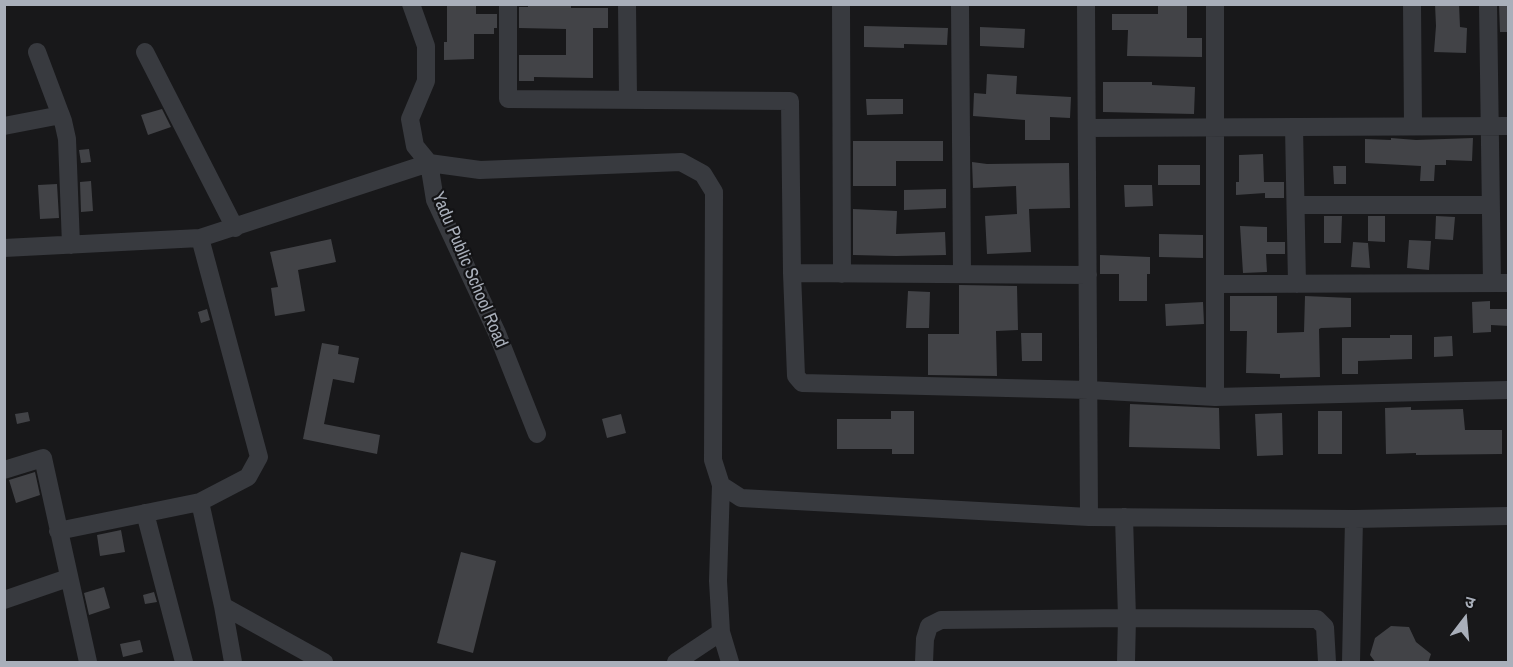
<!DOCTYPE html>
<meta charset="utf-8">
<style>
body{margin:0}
#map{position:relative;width:1513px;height:667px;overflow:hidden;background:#18181a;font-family:"Archivo Narrow","Noto Sans Devanagari",sans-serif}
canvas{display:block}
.frame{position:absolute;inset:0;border:6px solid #a9afba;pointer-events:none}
.north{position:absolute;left:1435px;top:589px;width:60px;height:60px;-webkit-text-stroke:4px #131315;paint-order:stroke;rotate:16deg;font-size:16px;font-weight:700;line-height:24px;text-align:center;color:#a9afba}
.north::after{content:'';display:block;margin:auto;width:21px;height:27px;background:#a9afba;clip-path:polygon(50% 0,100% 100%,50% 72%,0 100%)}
</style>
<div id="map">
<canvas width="1513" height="667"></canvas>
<div class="frame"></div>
<div class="north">उ</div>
</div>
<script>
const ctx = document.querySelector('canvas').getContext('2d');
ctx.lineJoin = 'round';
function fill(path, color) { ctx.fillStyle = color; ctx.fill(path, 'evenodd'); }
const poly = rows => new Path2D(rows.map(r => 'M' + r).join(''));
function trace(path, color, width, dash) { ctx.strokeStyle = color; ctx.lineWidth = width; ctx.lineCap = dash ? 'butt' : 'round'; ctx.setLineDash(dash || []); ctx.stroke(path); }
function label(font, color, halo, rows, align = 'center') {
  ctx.font = font + ' "Archivo Narrow",sans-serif'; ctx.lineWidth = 4.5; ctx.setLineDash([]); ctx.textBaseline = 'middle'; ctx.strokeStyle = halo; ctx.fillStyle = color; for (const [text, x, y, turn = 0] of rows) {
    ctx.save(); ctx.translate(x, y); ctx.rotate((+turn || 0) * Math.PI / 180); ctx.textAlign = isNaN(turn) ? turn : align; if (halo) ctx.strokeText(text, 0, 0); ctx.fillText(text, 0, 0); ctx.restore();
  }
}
const building = poly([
 [447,4,476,4,476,14,497,14,497,28,494,28,494,34,474,34,474,59,444,60,444,42,447,42],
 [528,4,571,4,571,8,608,8,608,28,593,28,593,78,534,77,534,81,519,81,519,55,566,55,566,29,519,28,519,7,528,7],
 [1158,4,1187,4,1187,38,1202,38,1202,57,1127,56,1128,30,1112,30,1112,14,1158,14],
 [1435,4,1459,4,1460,27,1467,28,1466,53,1434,52,1436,26],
 [1499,4,1509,4,1509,32,1500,32],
 [864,26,948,28,947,45,904,44,904,48,864,47],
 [980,27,1025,29,1024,48,980,46],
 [987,74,1017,76,1016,94,1071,97,1070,118,1050,117,1050,140,1025,140,1025,120,973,116,974,93,986,94],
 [1103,82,1152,82,1152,85,1195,87,1194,114,1103,112],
 [866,99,903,99,903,114,867,115],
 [162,109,171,127,148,135,141,115],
 [1391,138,1416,140,1473,138,1472,161,1446,160,1446,165,1435,165,1434,181,1420,181,1421,166,1365,163,1365,139,1391,140],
 [853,141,943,141,943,161,896,161,896,186,853,186],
 [89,149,91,162,81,163,79,150],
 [1263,154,1264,182,1284,182,1284,198,1265,198,1265,193,1236,195,1236,182,1239,182,1239,155],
 [972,162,987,164,1069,163,1070,208,1029,209,1031,252,987,254,985,216,1017,214,1016,186,973,188],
 [1158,165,1200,165,1200,185,1158,185],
 [1333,166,1346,166,1346,184,1334,184],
 [91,181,93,211,81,212,80,182],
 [57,184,59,218,40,219,38,185],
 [1124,185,1152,185,1153,206,1125,207],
 [946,189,946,208,904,210,904,190],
 [853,209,897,211,896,234,945,232,946,255,896,256,853,255],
 [1324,216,1342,216,1341,243,1324,243],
 [1368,216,1385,216,1385,242,1368,241],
 [1436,216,1455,217,1453,240,1435,239],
 [1240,226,1267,227,1267,242,1285,242,1285,254,1266,254,1267,272,1243,273],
 [1159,234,1203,235,1203,258,1159,257],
 [331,239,336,262,298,270,305,311,275,316,271,288,278,287,270,252],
 [1409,240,1431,241,1429,270,1407,268],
 [1353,242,1368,243,1370,268,1351,267],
 [1100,255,1150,257,1150,274,1147,274,1147,301,1119,301,1119,274,1100,274],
 [959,285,1017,286,1018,330,996,331,997,376,928,375,928,334,959,334],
 [908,291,930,292,929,328,906,328],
 [1230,296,1277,296,1277,333,1304,332,1305,296,1351,298,1351,327,1321,328,1319,329,1320,377,1280,378,1280,374,1246,373,1247,331,1230,331],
 [1490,301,1490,309,1509,309,1509,326,1491,325,1491,332,1473,333,1472,302],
 [1203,302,1204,324,1166,326,1165,304],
 [207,309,210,320,201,323,198,312],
 [1021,333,1042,333,1042,361,1022,361],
 [1390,335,1412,335,1412,359,1358,361,1358,374,1342,374,1342,338,1390,338],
 [1452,336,1453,356,1434,357,1434,337],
 [322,343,339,346,338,354,359,358,354,383,333,379,324,424,380,435,377,454,303,439],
 [1130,404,1219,408,1220,449,1129,447],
 [1411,407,1411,410,1463,409,1465,430,1502,430,1502,454,1416,455,1416,453,1386,454,1385,408],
 [891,411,914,411,914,454,892,454,892,449,837,449,837,419,891,419],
 [1318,411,1342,411,1342,454,1318,454],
 [28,412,30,421,17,424,15,414],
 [1282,413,1283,455,1257,456,1255,414],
 [621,414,626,433,607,438,602,419],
 [35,472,40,495,16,503,9,480],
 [121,530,125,552,100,556,97,535],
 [461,552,496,561,473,653,437,643],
 [104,587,110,608,89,615,84,593],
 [154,592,157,602,145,604,143,595],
 [1391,626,1409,627,1416,642,1431,654,1428,663,1376,663,1370,655,1375,638],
 [140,640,143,652,123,657,120,644]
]);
const minor = poly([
 [411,4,426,46,426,81,410,119,415,146,429,163,435,200,497,333,537,434],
 [508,4,508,99,790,101,792,273,796,376,802,383,1089,390,1215,397,1508,390],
 [627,4,628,99],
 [841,4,842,274],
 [960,4,962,274],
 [1086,4,1089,517],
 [1412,4,1413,126],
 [1488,4,1492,283],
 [37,52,63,121,67,139,71,245],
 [145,52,235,228],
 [4,126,61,115],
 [1294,127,1297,284],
 [1087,128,1508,126],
 [1296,205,1490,205],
 [4,248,200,238,429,163,480,170,681,162,703,174,714,192,713,460,721,485,741,498,1089,517,1354,519,1508,516],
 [792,273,1088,275],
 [1215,284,1508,283],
 [1215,397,1215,4],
 [4,470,43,458,88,662],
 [721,485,718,581,721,632,730,662],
 [200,502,223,606,233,662],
 [145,513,184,662],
 [1124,517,1127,618,1126,662],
 [58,531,200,502,248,477,259,457,200,238],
 [4,600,68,578],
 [223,606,324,662],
 [676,662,721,632],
 [924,662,925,639,929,626,941,620,1127,618,1317,619,1325,627,1327,662],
 [1351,662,1354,519]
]);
const streetNames = [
 ["Yadu Public School Road",469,270,67]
];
fill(building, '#424347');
trace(minor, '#383a3f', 18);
label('18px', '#a9afba', '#131315', streetNames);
</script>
